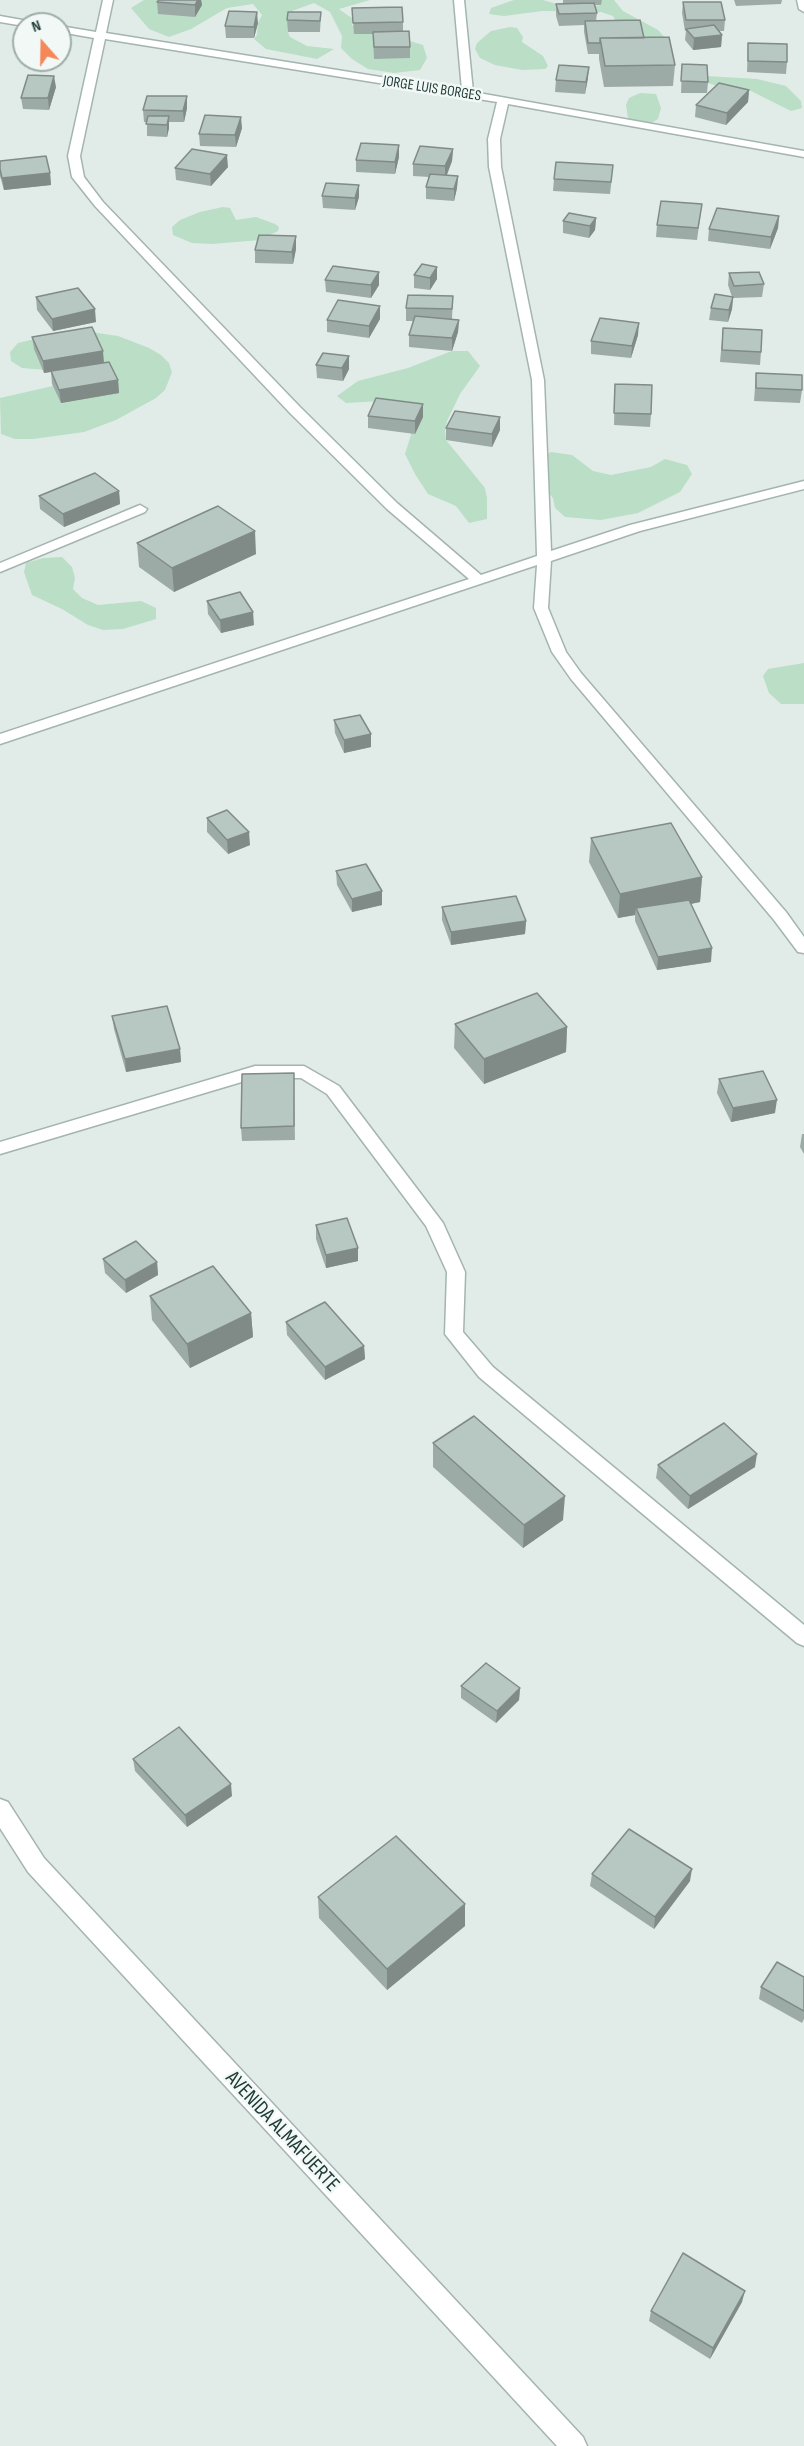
<!DOCTYPE html>
<style>
body{margin:0}
#map{position:relative;width:804px;height:2446px;overflow:hidden;background:#e1ece8;font-family:"Sofia Sans Condensed",sans-serif}
canvas{display:block}
.north{position:absolute;left:12px;top:12px;width:60px;height:60px;box-sizing:border-box;background:#f2f8f6;border:2px solid #9eadaa;border-radius:50%;rotate:340deg;font-size:16px;font-weight:700;line-height:24px;text-align:center;color:#213d37}
.north::after{content:'';display:block;margin:auto;width:21px;height:27px;background:#f48858;clip-path:polygon(50% 0,100% 100%,50% 72%,0 100%)}
</style>
<div id="map">
<canvas width="804" height="2446"></canvas>
<div class="north">N</div>
</div>
<script>
const ctx = document.querySelector('canvas').getContext('2d');
ctx.lineJoin = 'round';
function fill(path, color) { ctx.fillStyle = color; ctx.fill(path, 'evenodd'); }
const poly = rows => new Path2D(rows.map(r => 'M' + r).join(''));
function trace(path, color, width, dash) { ctx.strokeStyle = color; ctx.lineWidth = width; ctx.lineCap = dash ? 'butt' : 'round'; ctx.setLineDash(dash || []); ctx.stroke(path); }
function label(font, color, halo, rows, align = 'center') {
  ctx.font = font + ' "Sofia Sans Condensed",sans-serif'; ctx.lineWidth = 5; ctx.setLineDash([]); ctx.textBaseline = 'middle'; ctx.strokeStyle = halo; ctx.fillStyle = color; for (const [text, x, y, turn = 0] of rows) {
    ctx.save(); ctx.translate(x, y); ctx.rotate((+turn || 0) * Math.PI / 180); ctx.textAlign = isNaN(turn) ? turn : align; if (halo) ctx.strokeText(text, 0, 0); ctx.fillText(text, 0, 0); ctx.restore();
  }
}
const green = poly([
 [144,0,370,0,339,9,353,19,352,25,371,34,400,38,423,45,427,58,420,70,394,73,368,69,352,59,341,48,342,36,330,12,314,3,292,11,288,32,290,37,307,46,334,49,317,59,266,49,254,39,257,35,258,23,262,15,253,4,227,8,191,29,169,37,149,29,131,8],
 [514,0,543,0,563,6,589,7,601,5,601,0,614,0,623,11,658,30,668,41,658,52,616,22,613,16,601,12,542,11,504,16,489,14,491,8],
 [510,27,517,28,523,37,522,42,543,56,548,66,545,69,522,70,495,65,480,58,475,49,477,43,491,31],
 [706,76,757,79,786,86,801,101,802,108,791,111,749,90,720,87,708,83],
 [640,93,656,94,661,108,658,119,649,124,634,124,628,118,626,105,629,98],
 [223,207,230,208,236,220,256,217,275,224,279,227,278,231,260,240,212,244,192,243,173,235,172,227,180,220,200,212],
 [84,331,118,336,149,348,161,355,169,363,172,372,165,390,156,398,116,420,84,432,33,439,15,439,1,434,0,398,66,383,58,371,22,368,11,361,10,352,18,343,65,332],
 [452,351,468,351,480,366,460,394,447,421,445,431,446,440,485,488,487,498,487,519,469,523,456,506,428,494,415,474,405,454,411,435,409,424,382,401,346,403,337,396,358,381,408,368],
 [551,452,572,455,593,471,611,475,651,467,665,459,687,465,692,474,680,492,638,513,601,520,565,517,555,508,553,498,537,479,534,469,538,458],
 [62,557,72,567,75,578,73,589,82,598,98,605,141,601,156,608,156,619,123,629,103,630,88,625,62,609,32,595,24,572,26,563,43,558],
 [804,663,804,704,781,704,769,693,763,676,768,669]
]);
const minor = poly([
 [103,0,113,0,106,33,462,90,454,0,464,0,473,92,804,151,804,157,508,104,500,139,501,167,544,380,551,551,630,525,804,481,804,489,640,531,551,561,548,608,566,652,581,673,786,912,804,937,804,953,798,952,774,920,571,679,552,652,534,608,537,565,0,744,0,734,469,579,387,509,290,413,95,206,72,177,68,156,94,38,60,32,60,26,96,32,103,0],
 [105,39,497,102,488,139,489,167,532,380,537,556,481,575,397,503,300,407,103,202,84,177,80,156,105,39],
 [797,0,804,0,804,12,799,9,797,0],
 [0,16,28,21,33,24,24,24,24,26,0,22,0,16],
 [140,505,147,509,145,512,0,572,0,563,140,505],
 [255,1066,304,1066,339,1086,443,1223,465,1272,463,1332,493,1367,804,1625,804,1646,797,1643,479,1377,445,1334,447,1272,426,1226,327,1094,301,1078,255,1078,0,1154,0,1142,255,1066],
 [0,1799,8,1802,44,1858,583,2437,587,2446,557,2446,28,1872,0,1828,0,1799]
]);
const wall = poly([
 [159,0,201,0,202,5,195,17,158,14,157,2],
 [563,0,602,0,601,5,595,5,597,13,596,21,644,38,675,65,673,86,604,87,599,59,599,54,588,54,584,32,584,25,559,26,556,16,556,4,563,4],
 [734,0,782,0,781,4,736,6],
 [683,2,725,20,724,31,719,31,722,35,721,47,693,50,685,40,686,31,685,31,682,13],
 [352,8,403,22,403,31,410,47,410,58,374,59,373,34,354,34],
 [321,12,320,32,288,32,287,20],
 [258,23,254,38,226,38,225,26],
 [748,43,787,62,786,74,747,72],
 [682,64,708,82,707,93,681,93],
 [588,78,585,94,555,92,556,80],
 [56,87,49,110,23,109,21,98],
 [749,90,748,102,726,125,695,117,696,105],
 [187,96,187,108,184,122,169,122,169,128,167,137,147,136,147,122,144,122,143,110],
 [242,128,236,147,200,146,199,134],
 [399,145,399,157,395,174,356,172,356,160],
 [453,149,452,161,447,175,458,176,457,188,454,201,426,199,426,187,429,177,413,176,413,164],
 [0,161,50,173,51,185,4,190,0,176],
 [228,167,211,186,176,180,175,168],
 [612,177,610,194,553,191,554,179],
 [359,185,359,197,355,210,323,208,322,196],
 [702,204,697,240,656,237,657,225],
 [779,216,778,228,770,249,708,241,709,229],
 [596,218,595,230,589,238,563,233,563,221],
 [296,236,296,249,293,264,255,263,255,250],
 [379,272,379,285,371,298,326,292,325,280],
 [729,273,764,284,762,297,733,298,732,309,728,322,709,320,711,308,732,297,728,285],
 [414,275,437,279,430,290,414,288],
 [453,296,452,319,459,320,458,332,452,351,409,347,409,335,414,321,406,321,406,308],
 [36,297,96,322,53,331,37,310],
 [380,319,369,338,327,332,327,320],
 [723,328,761,352,760,365,720,362],
 [638,335,631,358,591,354,591,341],
 [32,337,104,363,118,380,119,393,61,403,52,384,51,372,44,373,34,349],
 [349,356,349,369,343,381,317,378,316,365],
 [756,373,802,390,800,403,754,401],
 [615,384,651,414,650,427,614,425],
 [368,416,423,417,415,434,368,428],
 [446,428,500,430,492,447,446,440],
 [119,491,120,504,64,527,40,509,39,496],
 [137,543,256,554,174,592,139,567],
 [207,601,254,625,221,633,208,614],
 [334,720,371,747,344,753,335,733],
 [207,818,250,845,228,854,207,832],
 [591,838,702,877,700,902,691,904,711,962,657,970,635,921,635,915,618,918,589,862],
 [336,871,382,891,382,905,352,912,337,885],
 [442,907,526,921,525,934,451,945,442,920],
 [112,1016,180,1049,181,1062,126,1072,114,1029],
 [455,1024,567,1027,566,1052,484,1084,454,1048],
 [719,1079,775,1113,731,1122,717,1093],
 [294,1087,295,1140,242,1141,241,1128],
 [802,1134,804,1134,804,1154,800,1147],
 [316,1225,358,1248,358,1261,326,1268,316,1239],
 [103,1259,157,1262,158,1275,126,1293,105,1273],
 [150,1296,251,1313,253,1337,190,1368,152,1320],
 [286,1322,364,1346,365,1359,325,1380,287,1335],
 [433,1443,563,1520,523,1548,433,1467],
 [658,1465,755,1467,688,1509,656,1478],
 [461,1686,520,1688,519,1700,496,1723,461,1698],
 [133,1759,232,1796,187,1827,135,1771],
 [592,1874,690,1881,654,1929,590,1886],
 [318,1897,465,1926,387,1990,319,1918],
 [804,1977,804,2019,802,2023,759,1999,761,1987],
 [742,2302,710,2359,649,2321,651,2311]
]);
const shadedWall = poly([
 [198,0,201,0,202,5,195,17,195,5],
 [257,12,258,23,254,38,254,27],
 [722,35,721,47,693,50,694,38],
 [589,67,588,78,585,94,586,82],
 [54,76,56,87,49,110,48,98],
 [749,90,748,102,726,125,727,113],
 [187,96,187,108,184,122,183,111],
 [169,116,169,128,167,137,167,125],
 [241,117,242,128,236,147,235,135],
 [399,145,399,157,395,174,395,162],
 [453,149,452,161,445,179,445,166],
 [227,155,228,167,211,186,210,174],
 [50,173,51,185,4,190,2,178],
 [458,176,457,188,454,201,454,189],
 [359,185,359,197,355,210,355,198],
 [779,216,778,228,770,249,771,237],
 [596,218,595,230,589,238,590,226],
 [296,236,296,249,293,264,292,252],
 [437,267,437,279,430,290,430,278],
 [379,272,379,285,371,298,371,285],
 [733,297,732,309,728,322,729,310],
 [380,306,380,319,369,338,369,326],
 [95,309,96,322,53,331,52,319],
 [459,320,458,332,452,351,452,338],
 [639,323,638,335,631,358,632,346],
 [103,351,104,363,44,373,43,361],
 [349,356,349,369,343,381,342,368],
 [118,380,119,393,61,403,59,390],
 [423,404,423,417,415,434,415,421],
 [500,417,500,430,492,447,492,434],
 [119,491,120,504,64,527,63,514],
 [255,531,256,554,174,592,172,568],
 [253,612,254,625,221,633,220,620],
 [371,734,371,747,344,753,344,740],
 [249,832,250,845,228,854,227,840],
 [702,877,700,902,639,914,636,908,635,915,618,918,620,894],
 [382,891,382,905,352,912,352,899],
 [526,921,525,934,451,945,451,932],
 [712,948,711,962,657,970,658,957],
 [567,1027,566,1052,484,1084,484,1059],
 [180,1049,181,1062,126,1072,125,1059],
 [777,1100,775,1113,731,1122,733,1108],
 [358,1248,358,1261,326,1268,326,1255],
 [157,1262,158,1275,126,1293,125,1280],
 [251,1313,253,1337,190,1368,187,1344],
 [364,1346,365,1359,325,1380,325,1367],
 [757,1454,755,1467,688,1509,690,1496],
 [565,1496,563,1520,523,1548,524,1525],
 [520,1688,519,1700,496,1723,497,1711],
 [231,1784,232,1796,187,1827,185,1815],
 [692,1869,690,1881,654,1929,655,1917],
 [465,1904,465,1926,387,1990,387,1969],
 [745,2291,742,2302,710,2359,713,2348]
]);
const building = poly([
 [159,0,198,0,195,5,157,2,159,0],
 [683,2,721,2,725,20,686,20,683,2],
 [594,3,597,13,559,14,556,4,594,3],
 [402,7,403,22,353,23,352,8,402,7],
 [229,11,257,12,254,27,225,26,229,11],
 [288,12,321,12,320,21,287,20,288,12],
 [640,20,644,38,600,38,600,43,588,43,585,21,640,20],
 [714,25,722,35,694,38,686,29,714,25],
 [409,31,410,47,374,47,373,32,409,31],
 [669,37,675,65,605,66,600,38,669,37],
 [748,43,787,44,787,62,748,61,748,43],
 [682,64,707,65,708,82,681,81,682,64],
 [559,65,589,67,586,82,556,80,559,65],
 [28,75,54,76,48,98,21,98,28,75],
 [719,83,749,90,727,113,696,105,719,83],
 [147,96,187,96,183,111,143,110,147,96],
 [205,115,241,117,235,135,199,134,205,115],
 [148,116,169,116,167,125,146,124,148,116],
 [361,143,399,145,395,162,356,160,361,143],
 [420,146,453,149,445,166,413,164,420,146],
 [192,149,227,155,210,174,175,168,192,149],
 [46,156,50,173,2,178,0,169,0,161,46,156],
 [556,162,613,165,611,182,554,179,556,162],
 [430,174,458,176,454,189,426,187,430,174],
 [326,183,359,185,355,198,322,196,326,183],
 [661,201,702,204,698,228,657,225,661,201],
 [717,208,779,216,771,237,709,229,717,208],
 [569,213,596,218,590,226,563,221,569,213],
 [259,235,296,236,292,252,255,250,259,235],
 [422,264,437,267,430,278,414,275,422,264],
 [333,266,379,272,371,285,325,280,333,266],
 [759,272,764,284,734,286,729,273,759,272],
 [78,288,95,309,52,319,36,297,78,288],
 [715,294,733,297,729,310,711,308,715,294],
 [408,295,453,296,452,309,406,308,408,295],
 [338,300,380,306,369,326,327,320,338,300],
 [415,316,459,320,452,338,409,335,415,316],
 [600,318,639,323,632,346,591,341,600,318],
 [92,327,103,351,43,361,32,337,92,327],
 [723,328,762,330,761,352,722,350,723,328],
 [323,353,349,356,342,368,316,365,323,353],
 [109,362,118,380,59,390,51,371,109,362],
 [756,373,802,375,802,390,756,388,756,373],
 [615,384,652,385,651,414,614,413,615,384],
 [376,398,423,404,415,421,368,416,376,398],
 [455,411,500,417,492,434,446,428,455,411],
 [95,473,119,491,63,514,39,496,95,473],
 [218,506,255,531,172,568,137,543,218,506],
 [240,592,253,612,220,620,207,601,240,592],
 [360,715,371,734,344,740,334,720,360,715],
 [227,810,249,832,227,840,207,818,227,810],
 [671,823,702,877,620,894,591,838,671,823],
 [366,864,382,891,352,899,336,871,366,864],
 [516,896,526,921,451,932,442,907,516,896],
 [689,900,712,948,658,957,636,908,689,900],
 [537,993,567,1027,484,1059,455,1024,537,993],
 [167,1006,180,1049,125,1059,112,1016,167,1006],
 [763,1071,777,1100,733,1108,719,1079,763,1071],
 [294,1073,294,1126,241,1128,242,1074,294,1073],
 [347,1218,358,1248,326,1255,316,1225,347,1218],
 [136,1241,157,1262,125,1280,103,1259,136,1241],
 [213,1266,251,1313,187,1344,150,1296,213,1266],
 [325,1302,364,1346,325,1367,286,1322,325,1302],
 [474,1416,565,1496,524,1525,433,1443,474,1416],
 [724,1423,757,1454,690,1496,658,1465,724,1423],
 [486,1663,520,1688,497,1711,461,1686,486,1663],
 [179,1727,231,1784,185,1815,133,1759,179,1727],
 [629,1829,692,1869,655,1917,592,1874,629,1829],
 [396,1836,465,1904,387,1969,318,1897,396,1836],
 [777,1962,804,1977,804,2011,761,1987,777,1962],
 [683,2253,745,2291,713,2348,651,2311,683,2253]
]);
const farStreetnames = [
 ["JORGE LUIS BORGES",432,89,9]
];
const nearStreetnames = [
 ["AVENIDA ALMAFUERTE",282,2132,47]
];
fill(green, '#badec6');
trace(minor, '#a4b4af', 3);
fill(minor, '#fff');
fill(wall, '#9daba6');
fill(shadedWall, '#808b87');
fill(building, '#b7c7c1');
trace(building, '#808b87', 1.5);
label('15px', '#213d37', '#f2f8f6', farStreetnames);
label('21px', '#213d37', '#f2f8f6', nearStreetnames);
</script>
